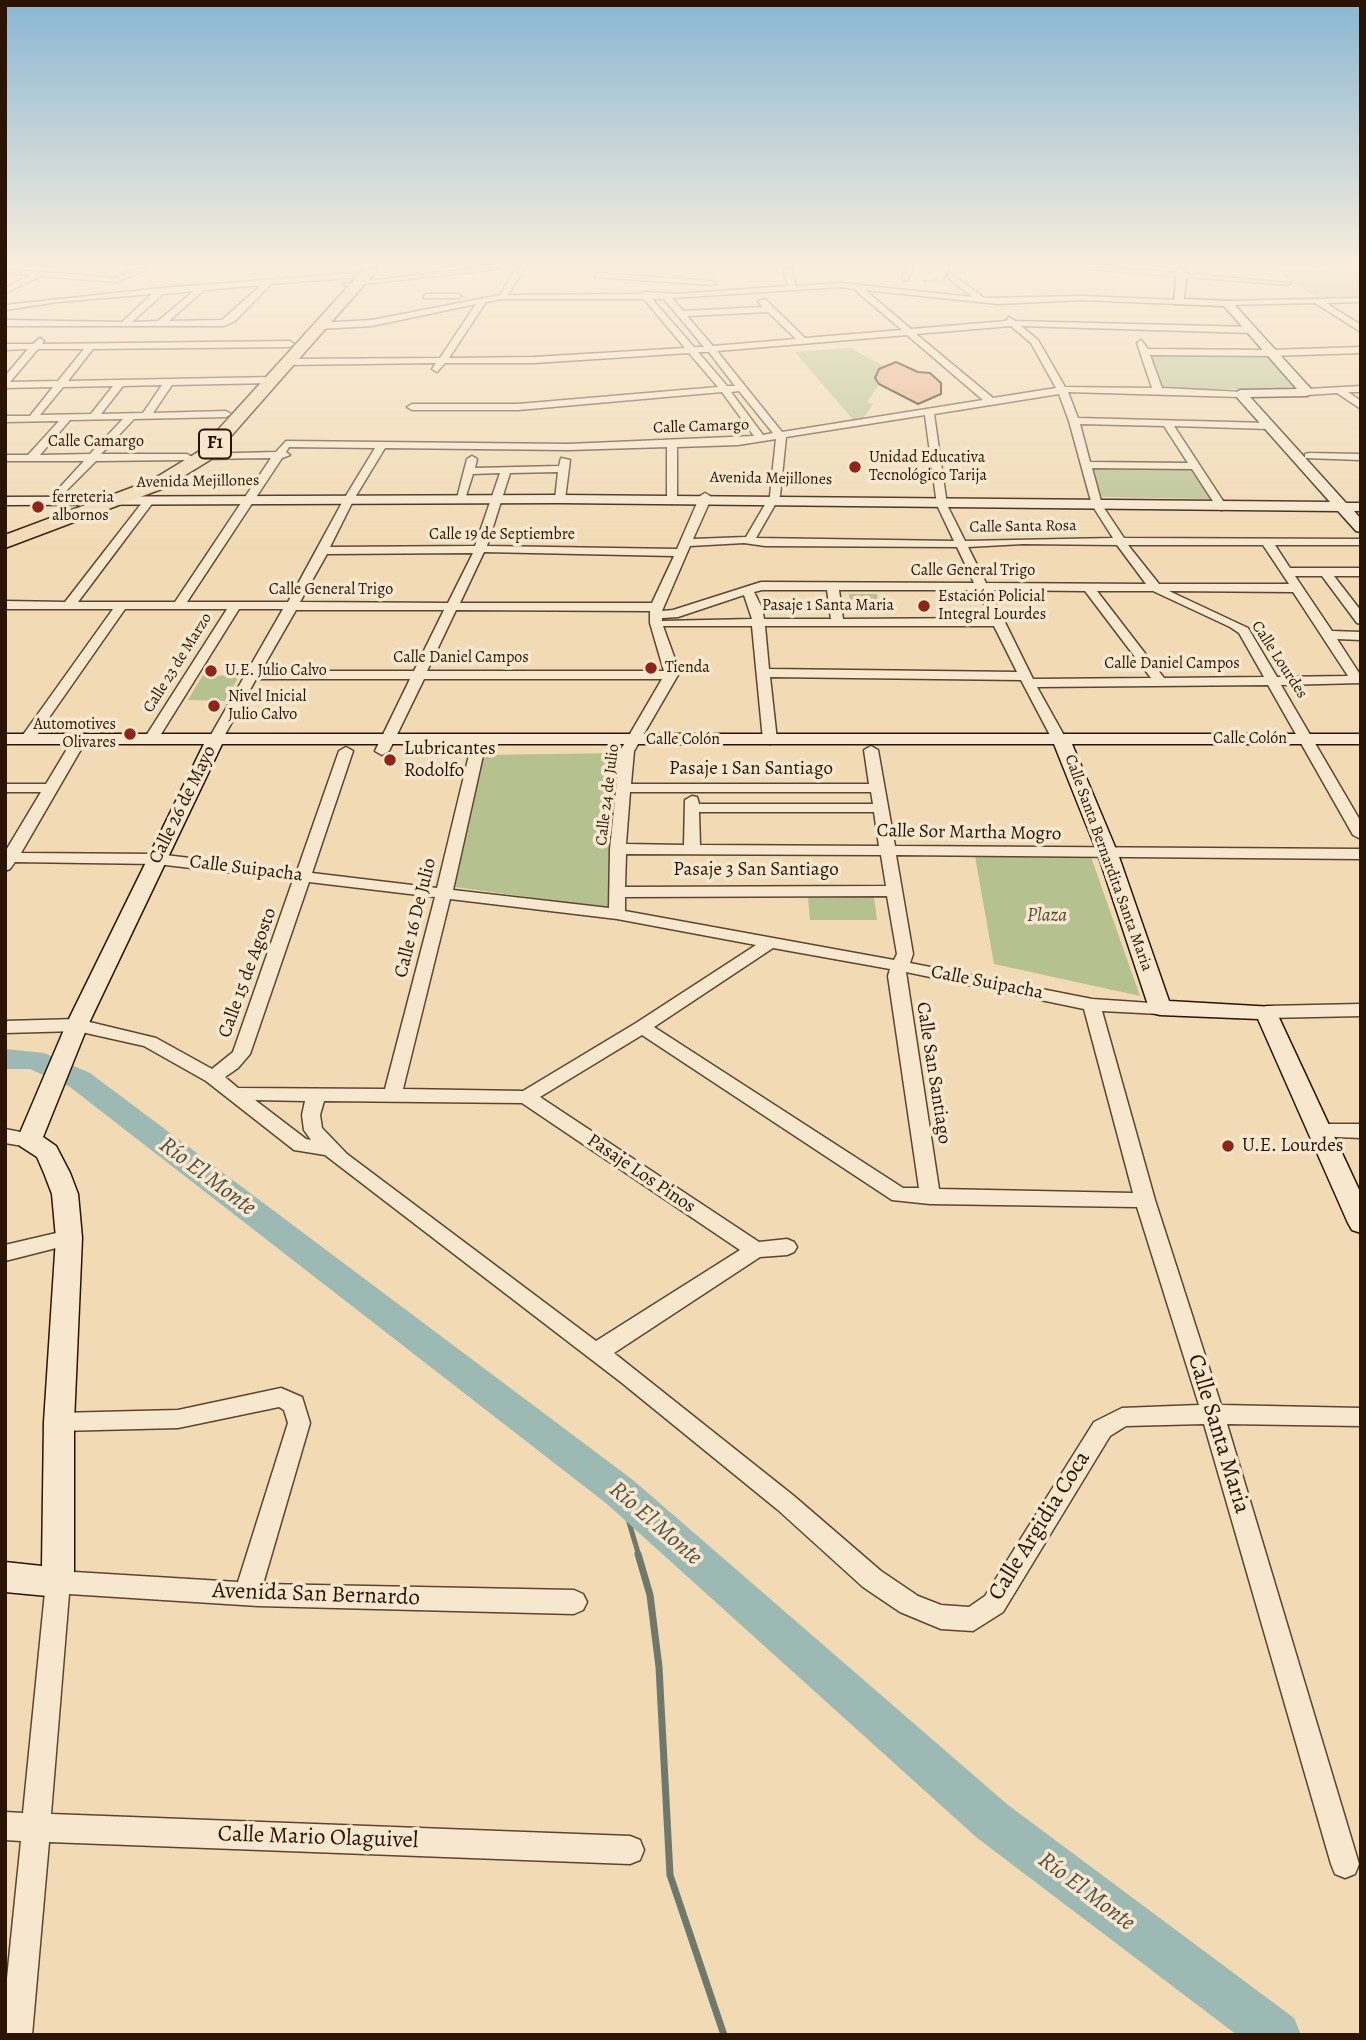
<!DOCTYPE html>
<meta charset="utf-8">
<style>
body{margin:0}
#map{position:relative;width:1366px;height:2040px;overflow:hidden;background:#f1dab4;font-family:Alegreya,serif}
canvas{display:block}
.frame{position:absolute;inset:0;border:7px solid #2c1404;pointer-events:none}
</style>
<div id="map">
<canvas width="1366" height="2040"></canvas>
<div class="frame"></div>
</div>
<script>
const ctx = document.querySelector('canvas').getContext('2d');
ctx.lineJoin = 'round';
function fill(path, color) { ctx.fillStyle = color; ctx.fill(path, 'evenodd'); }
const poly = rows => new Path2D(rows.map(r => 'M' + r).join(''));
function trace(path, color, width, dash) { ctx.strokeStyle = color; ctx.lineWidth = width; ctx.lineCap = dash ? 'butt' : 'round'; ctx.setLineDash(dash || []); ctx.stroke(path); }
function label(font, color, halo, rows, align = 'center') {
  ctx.font = font + ' Alegreya,serif'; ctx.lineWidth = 7; ctx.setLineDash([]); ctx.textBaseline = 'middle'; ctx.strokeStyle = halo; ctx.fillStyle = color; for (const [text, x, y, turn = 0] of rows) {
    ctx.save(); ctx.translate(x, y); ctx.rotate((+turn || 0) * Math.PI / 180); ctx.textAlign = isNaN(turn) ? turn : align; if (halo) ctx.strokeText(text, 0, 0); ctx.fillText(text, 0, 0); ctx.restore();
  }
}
const green = poly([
 [1278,269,1361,273,1361,298,1319,299,1285,277],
 [850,348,884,366,877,373,875,378,879,384,867,402,873,404,862,420,855,422,795,352],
 [1149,353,1269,355,1299,389,1162,389],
 [1093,467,1193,468,1215,499,1101,497],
 [849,594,877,594,880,613,852,613],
 [203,675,239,676,225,701,188,700],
 [621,753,608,908,455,887,483,755],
 [975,856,1091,857,1140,996,994,964],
 [808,897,874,897,877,920,810,920]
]);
const streamFar2 = poly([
 [924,281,943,280,950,269]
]);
const streamFar1 = poly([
 [620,1492,639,1556]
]);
const stream = poly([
 [638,1554,650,1595,659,1667,670,1875,724,2035]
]);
const river = poly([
 [5,1049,44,1053,90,1073,633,1480,1008,1805,1294,2018,1301,2035,1237,2035,976,1837,607,1504,70,1087,30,1069,5,1069,5,1049]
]);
const building = poly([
 [896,362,918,372,930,373,941,383,941,394,918,404,879,384,875,378,879,369,896,362]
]);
const street = poly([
 [5,269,114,278,136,269,148,269,115,282,41,276,5,293,5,288,31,275,5,273,5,269],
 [468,269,498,269,346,286,342,284,468,269],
 [516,269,524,269,508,295,640,294,644,292,678,294,788,286,783,269,791,269,796,286,840,283,973,297,947,277,950,273,984,298,1082,296,1178,300,1182,302,1178,304,1082,300,998,304,865,290,911,329,1006,321,1009,317,1015,321,1252,327,1256,330,1252,333,1021,326,1038,340,1065,387,1152,388,1137,343,1141,340,1148,349,1271,350,1361,347,1361,353,1271,356,1150,355,1162,388,1243,392,1245,394,1240,397,1068,392,1078,418,1268,423,1273,426,1268,429,1174,426,1227,507,1222,510,1218,509,1192,469,1092,468,1102,505,1124,538,1361,539,1361,545,1275,545,1290,568,1361,568,1361,576,1334,576,1361,611,1361,624,1357,623,1322,576,1295,576,1332,631,1361,632,1361,640,1337,639,1361,676,1361,683,1281,685,1361,822,1361,839,1353,835,1268,685,1037,687,1066,739,1059,743,1052,739,1021,680,770,677,777,740,770,744,763,740,752,626,663,626,676,662,678,675,634,751,631,784,869,784,864,750,871,746,878,750,895,846,1361,849,1361,859,896,855,913,954,910,963,1092,999,1166,1004,1169,1008,1166,1012,1160,1014,1102,1011,1155,1200,1221,1405,1361,1408,1361,1426,1227,1424,1359,1864,1355,1874,1345,1878,1335,1874,1331,1864,1204,1424,1126,1426,1110,1436,1003,1612,973,1631,941,1629,900,1612,863,1587,778,1510,622,1383,325,1155,294,1150,206,1081,144,1046,77,1031,5,1033,5,1021,77,1019,156,1038,212,1069,233,1052,293,880,157,864,15,862,10,869,5,871,5,852,41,792,5,792,5,784,46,784,73,739,80,735,87,739,21,853,157,854,297,871,339,751,346,747,353,751,312,873,437,888,470,751,477,747,484,751,453,890,609,908,610,849,620,751,662,679,424,679,389,751,382,755,375,751,410,679,256,679,222,740,215,744,208,740,283,609,239,609,158,739,151,743,144,739,227,609,125,609,32,742,27,743,20,739,113,609,5,609,5,601,65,602,145,499,149,498,154,501,78,602,175,602,271,458,204,459,200,458,200,454,276,452,286,441,568,444,754,436,722,392,518,410,412,410,407,407,412,404,518,404,718,387,689,353,534,363,445,363,437,372,432,369,436,363,288,365,284,362,288,359,440,358,476,304,372,326,318,329,314,326,318,323,372,320,500,295,516,269],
 [840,287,854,289,902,330,805,338,765,299,758,301,763,307,683,311,672,298,840,287],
 [502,299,644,299,685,348,534,357,449,358,486,302,502,299],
 [652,299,664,299,704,347,694,347,652,299],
 [768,312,796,339,713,346,687,316,768,312],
 [1011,326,1031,343,1056,388,993,398,916,334,1011,326],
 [907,335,983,400,782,432,717,351,907,335],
 [698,352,709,352,735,386,727,386,698,352],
 [739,391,773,433,763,435,731,392,739,391],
 [1059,394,1069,421,1092,505,1113,538,965,541,947,505,934,414,1059,394],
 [925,415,937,505,954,541,756,538,780,496,786,437,925,415],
 [1080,424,1164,426,1188,463,1090,462,1080,424],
 [776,439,770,496,746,537,693,539,710,501,710,496,705,493,700,496,677,549,487,546,510,473,558,472,555,499,560,502,565,499,570,460,561,458,559,466,475,468,477,459,472,456,467,459,457,498,466,496,473,474,500,473,475,546,330,547,354,499,385,448,568,450,667,447,667,501,672,504,677,501,677,447,738,445,776,439],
 [289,447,375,448,344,499,288,602,187,602,282,458,290,455,286,452,289,447],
 [744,543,765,546,957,547,974,583,761,582,673,610,662,611,690,546,744,543],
 [1023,544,1117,545,1146,584,986,583,968,547,1023,544],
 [1128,545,1263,545,1289,584,1159,584,1128,545],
 [484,552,674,556,652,603,460,603,484,552],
 [473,553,448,603,300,602,327,554,473,553],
 [762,590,827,590,831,619,764,619,762,608,754,592,762,590],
 [839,590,977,590,991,618,843,619,839,590],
 [989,590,1085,591,1151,678,1033,679,989,590],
 [1097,591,1153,591,1230,627,1239,633,1264,677,1164,678,1097,591],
 [1169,591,1293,592,1348,676,1277,677,1248,628,1169,591],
 [744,595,752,619,662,621,662,618,678,617,744,595],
 [296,610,444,610,414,671,261,671,296,610],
 [456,610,650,611,650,623,664,671,427,671,456,610],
 [765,626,994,626,1017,672,769,669,765,626],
 [630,792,871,792,873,804,699,804,697,797,692,796,685,800,684,845,626,844,630,792],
 [699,812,874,812,879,846,700,845,699,812],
 [626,854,881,855,886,886,625,887,626,854],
 [309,882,435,897,385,1089,238,1088,225,1077,238,1068,250,1054,309,882],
 [887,896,897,954,894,960,625,911,625,897,887,896],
 [450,899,617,919,756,945,636,1023,523,1091,403,1089,450,899],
 [773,948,890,969,888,976,919,1188,903,1188,654,1027,773,948],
 [906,972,1084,1009,1133,1193,939,1189,906,972],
 [642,1035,892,1200,930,1204,1137,1207,1199,1405,1122,1408,1094,1422,985,1596,969,1607,941,1605,918,1596,881,1571,794,1496,614,1353,760,1257,787,1255,794,1252,797,1247,794,1242,787,1239,759,1242,540,1097,642,1035],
 [255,1100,305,1101,302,1115,304,1130,311,1140,306,1139,255,1100],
 [324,1101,522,1103,740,1250,596,1341,347,1154,322,1128,320,1115,324,1101],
 [906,269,914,269,906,281,902,279,906,269],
 [1090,269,1130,269,1291,283,1287,285,1090,269],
 [355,273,358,277,271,284,235,321,224,326,5,326,5,320,122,322,152,294,58,302,5,310,5,305,162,288,355,273],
 [261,285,222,320,169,321,204,290,261,285],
 [194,291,158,321,132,322,163,294,194,291],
 [598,273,712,281,716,283,712,285,595,277,598,273],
 [426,294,458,294,462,296,458,298,423,298,426,294],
 [1361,298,1361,302,1326,303,1361,325,1361,332,1315,303,1227,305,1223,303,1227,301,1361,298],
 [40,338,44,341,42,344,290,341,294,344,290,347,93,349,68,381,272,377,277,380,272,383,172,385,153,413,226,411,231,414,226,417,134,419,101,454,187,454,192,457,187,460,96,461,54,503,50,502,50,498,84,461,5,461,5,455,28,455,59,421,5,422,5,416,30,416,53,387,5,388,5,376,28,349,5,350,5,344,33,344,40,338],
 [38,349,84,349,58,381,10,382,38,349],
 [162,385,143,413,101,414,123,386,162,385],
 [113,386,91,414,40,415,63,387,113,386],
 [123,419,90,454,40,455,70,420,123,419],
 [1361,386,1361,392,1348,392,1361,401,1361,409,1337,393,1307,395,1302,392,1307,389,1361,386],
 [1309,453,1361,454,1361,460,1305,458,1305,454,1309,453],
 [1361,1004,1361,1016,1266,1018,1257,1012,1266,1006,1361,1004],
 [1321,1124,1361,1124,1361,1138,1314,1136,1312,1131,1314,1126,1321,1124],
 [5,1129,36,1135,39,1140,36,1145,29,1147,5,1143,5,1129],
 [69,1230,76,1233,79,1238,76,1243,5,1261,5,1245,69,1230],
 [281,1388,302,1397,310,1423,263,1584,574,1590,583,1594,587,1602,583,1610,574,1614,258,1606,69,1594,51,1814,630,1836,640,1840,644,1850,640,1860,630,1864,49,1842,32,2035,5,2035,5,1998,21,1841,5,1840,5,1812,23,1813,46,1582,49,1574,58,1571,238,1582,288,1423,284,1410,279,1407,178,1428,59,1431,51,1429,48,1422,51,1415,59,1413,178,1410,281,1388]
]);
const secondary = poly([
 [1177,269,1187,269,1184,299,1231,301,1311,389,1313,392,1307,396,1250,397,1346,503,1361,503,1361,511,1354,511,1361,519,1361,532,1356,531,1338,511,560,503,5,505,5,497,560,495,1330,502,1234,394,1240,390,1297,389,1224,306,1174,304,1177,269],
 [5,734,1361,734,1361,744,1072,744,1118,854,1169,1001,1274,1007,1361,1194,1361,1233,1352,1230,1348,1223,1258,1019,1160,1015,1152,1013,1149,1008,1098,854,1054,744,222,744,88,1025,43,1137,56,1146,70,1173,78,1194,82,1238,74,1422,74,1582,69,1592,58,1597,5,1592,5,1562,42,1566,44,1422,56,1238,52,1194,44,1173,37,1157,20,1146,17,1140,66,1025,204,744,5,744,5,734]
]);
const highway = poly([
 [364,269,378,269,210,460,164,488,5,548,5,535,152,480,198,452,364,269]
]);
const markers = [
 [855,467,7,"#8f2418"],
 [38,507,7,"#8f2418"],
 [924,606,7,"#8f2418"],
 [651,668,7,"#8f2418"],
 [211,671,7,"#8f2418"],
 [214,706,7,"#8f2418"],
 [130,734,7,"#8f2418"],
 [390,760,7,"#8f2418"],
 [1228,1146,7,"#8f2418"]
];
const farStreetnames = [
 ["Calle Camargo",701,427,-2],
 ["Calle Camargo",96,442],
 ["Avenida Mejillones",771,479,1],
 ["Avenida Mejillones",198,482,-1],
 ["Calle Santa Rosa",1023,527,-1],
 ["Calle 19 de Septiembre",502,535],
 ["Calle General Trigo",973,571],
 ["Calle General Trigo",331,590],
 ["Pasaje 1 Santa Maria",828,606],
 ["Calle Daniel Campos",461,658],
 ["Calle Lourdes",1279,660,57],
 ["Calle 23 de Marzo",178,663,-58],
 ["Calle Daniel Campos",1172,664],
 ["Calle Colón",1250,739],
 ["Calle Colón",683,740],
 ["Calle 24 de Julio",608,795,-83],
 ["Calle Santa Bernardita Santa Maria",1108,863,70]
];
const farPoinames = [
 ["Unidad Educativa",869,458],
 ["Tecnológico Tarija",869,476],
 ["ferreteria",52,498],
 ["albornos",52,516],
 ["Estación Policial",938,597],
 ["Integral Lourdes",938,615],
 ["Tienda",665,668],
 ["U.E. Julio Calvo",225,671],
 ["Nivel Inicial",228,697],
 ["Julio Calvo",228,715],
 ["Automotives",116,725,"right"],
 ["Olivares",116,743,"right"]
];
const shields = [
 [215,444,32]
];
const shieldNames = [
 ["F1",215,444]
];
const poiNames = [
 ["Lubricantes",404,749],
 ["Rodolfo",404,771],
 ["U.E. Lourdes",1242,1146]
];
const streetNames = [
 ["Pasaje 1 San Santiago",751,769],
 ["Calle 26 de Mayo",183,805,-64],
 ["Calle Sor Martha Mogro",969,833,1],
 ["Calle Suipacha",246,869,7],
 ["Pasaje 3 San Santiago",756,870],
 ["Calle 16 De Julio",416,918,-76],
 ["Calle 15 de Agosto",248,973,-70],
 ["Calle Suipacha",987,983,11],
 ["Calle San Santiago",933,1073,81],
 ["Pasaje Los Pinos",641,1174,34]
];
const parkNames = [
 ["Plaza",1047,916]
];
const nearStreetnames = [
 ["Calle Santa Maria",1218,1434,73],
 ["Calle Argidia Coca",1040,1526,-58],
 ["Avenida San Bernardo",316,1595,2],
 ["Calle Mario Olaguivel",318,1838,2]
];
const nearWaternames = [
 ["Río El Monte",207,1177,37],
 ["Río El Monte",655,1524,41],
 ["Río El Monte",1086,1892,37]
];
fill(green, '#b6c190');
trace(streamFar2, '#6f786d', 2);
trace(streamFar1, '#6f786d', 5);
trace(stream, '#6f786d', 7);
fill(river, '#9cbab3');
fill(building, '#e7af89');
trace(building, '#2c1404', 2);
trace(street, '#5d4630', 3);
trace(secondary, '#2c1404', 3);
trace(highway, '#2c1404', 3);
fill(street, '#f6e7ce');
fill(secondary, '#f6e7ce');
fill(highway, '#f1dab4');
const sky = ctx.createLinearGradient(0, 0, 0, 555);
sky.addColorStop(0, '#89b6d3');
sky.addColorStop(0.48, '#f9eedd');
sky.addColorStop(1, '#f9eedd00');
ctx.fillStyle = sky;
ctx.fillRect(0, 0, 1366, 555);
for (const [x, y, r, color] of markers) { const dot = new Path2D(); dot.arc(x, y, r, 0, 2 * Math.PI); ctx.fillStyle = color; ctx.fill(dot); trace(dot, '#f6e7ce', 2.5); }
label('16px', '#2c1404', '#f6e7ce', farStreetnames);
label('16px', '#2c1404', '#f6e7ce', farPoinames, 'left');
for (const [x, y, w] of shields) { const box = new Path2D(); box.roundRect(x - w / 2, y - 14.5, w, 29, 5); ctx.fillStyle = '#f6e7ce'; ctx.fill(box); trace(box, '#2c1404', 2); }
label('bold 18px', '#2c1404', null, shieldNames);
label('19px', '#2c1404', '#f6e7ce', poiNames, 'left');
label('19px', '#2c1404', '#f6e7ce', streetNames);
label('italic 19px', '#55482e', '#f6e7ce', parkNames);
label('23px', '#2c1404', '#f6e7ce', nearStreetnames);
label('italic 24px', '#534e41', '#f6e7ce', nearWaternames);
</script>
